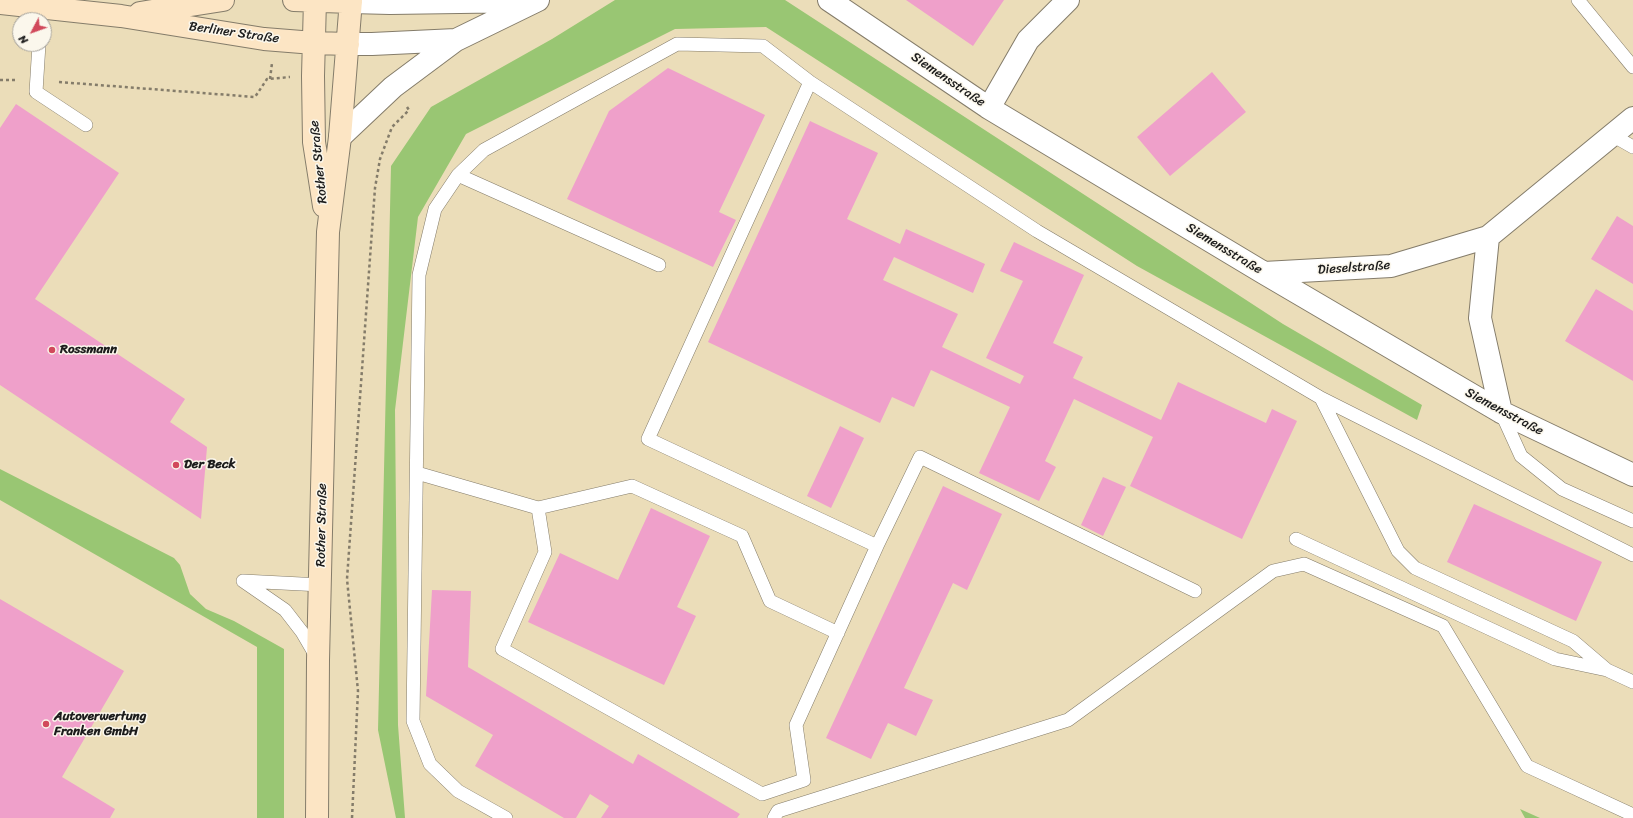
<!DOCTYPE html>
<meta charset="utf-8">
<style>
body{margin:0}
#map{position:relative;width:1633px;height:818px;overflow:hidden;background:#ebddb9;font-family:Sriracha,sans-serif}
canvas{display:block}
.north{position:absolute;left:12px;top:12px;width:40px;height:40px;box-sizing:border-box;background:#fbf7ec;border:1px solid #a29f99;border-radius:50%;rotate:229deg;font-size:11px;font-weight:700;line-height:16px;text-align:center;color:#1c1c1c}
.north::after{content:'';display:block;margin:auto;width:14px;height:18px;background:#d1495b;clip-path:polygon(50% 0,100% 100%,50% 72%,0 100%)}
</style>
<div id="map">
<canvas width="1633" height="818"></canvas>
<div class="north">N</div>
</div>
<script>
const ctx = document.querySelector('canvas').getContext('2d');
ctx.lineJoin = 'round';
function fill(path, color) { ctx.fillStyle = color; ctx.fill(path, 'evenodd'); }
const poly = rows => new Path2D(rows.map(r => 'M' + r).join(''));
function trace(path, color, width, dash) { ctx.strokeStyle = color; ctx.lineWidth = width; ctx.lineCap = dash ? 'butt' : 'round'; ctx.setLineDash(dash || []); ctx.stroke(path); }
function label(font, color, halo, rows, align = 'center') {
  ctx.font = font + ' Sriracha,sans-serif'; ctx.lineWidth = 3; ctx.setLineDash([]); ctx.textBaseline = 'middle'; ctx.strokeStyle = halo; ctx.fillStyle = color; for (const [text, x, y, turn = 0] of rows) {
    ctx.save(); ctx.translate(x, y); ctx.rotate((+turn || 0) * Math.PI / 180); ctx.textAlign = isNaN(turn) ? turn : align; if (halo) ctx.strokeText(text, 0, 0); ctx.fillText(text, 0, 0); ctx.restore();
  }
}
const green = poly([
 [615,0,785,0,1283,324,1422,405,1417,420,1137,266,766,27,675,29,466,134,418,217,395,410,398,725,405,818,396,818,378,730,391,166,431,107,552,39],
 [0,469,174,558,180,565,190,594,206,609,234,621,284,649,284,818,257,818,257,647,0,500],
 [1520,809,1540,818,1525,818]
]);
const building = poly([
 [906,0,1004,0,973,46],
 [668,68,765,115,719,212,736,220,713,267,567,199,609,111],
 [1212,72,1246,112,1170,176,1137,137],
 [16,104,119,173,35,299,185,399,170,422,207,447,201,519,0,385,0,128],
 [810,121,878,153,847,219,900,244,906,229,985,264,973,293,894,257,883,280,958,314,942,347,1020,384,1024,376,986,358,1023,281,1000,271,1014,242,1084,275,1053,343,1083,357,1073,378,1161,420,1178,382,1266,423,1272,409,1297,421,1242,539,1130,486,1153,437,1074,399,1045,461,1056,467,1039,501,979,473,1010,407,931,370,914,407,892,397,880,423,708,342],
 [1617,216,1633,226,1633,284,1591,259],
 [1596,289,1633,311,1633,381,1565,341],
 [840,426,864,438,831,508,807,496],
 [1103,477,1126,487,1103,536,1081,525],
 [943,486,1002,514,967,590,953,583,904,688,933,700,916,736,888,723,871,759,826,738],
 [1474,504,1602,562,1576,621,1447,562],
 [651,508,710,536,677,607,696,616,664,685,528,622,560,553,618,580],
 [432,590,471,591,468,667,633,764,638,754,740,814,737,818,601,818,609,806,590,794,576,818,564,818,475,766,493,735,426,696],
 [0,599,124,671,62,777,115,809,110,818,0,818]
]);
const path = poly([
 [270,79,272,63],
 [0,80,18,80],
 [59,82,255,97,267,79,290,77],
 [352,818,358,691,347,579,375,188,380,159,392,127,409,110,407,107]
]);
const service = poly([
 [1578,0,1633,67],
 [39,44,36,92,86,125],
 [810,82,648,439,877,546],
 [1612,135,1633,147],
 [458,175,659,265],
 [1321,398,1633,555],
 [1501,412,1521,456,1562,489,1633,521],
 [417,473,538,508,632,486,742,536,770,601,838,633],
 [538,508,545,552,502,649,762,794,804,780,796,725,877,546,920,457,1195,591],
 [1296,539,1555,659,1607,670,1633,682],
 [243,581,285,610,302,632,316,656],
 [243,581,321,585],
 [506,818,458,791,430,764,413,721,419,275,435,209,458,175,484,150,677,44,763,46,810,82,1037,231,1321,398,1398,551,1415,568,1573,641,1607,670],
 [774,818,778,811,1068,720,1273,571,1304,564,1443,626,1527,766,1633,815]
]);
const minor = poly([
 [829,0,989,108,1264,273,1501,412,1633,475],
 [351,2,390,3,529,1],
 [348,44,372,44,456,40,538,0],
 [989,108,1028,40,1068,0],
 [340,137,393,87,456,40],
 [1264,273,1391,266,1488,237],
 [1501,412,1480,318,1488,237,1633,118]
]);
const secondary = poly([
 [294,0,351,2],
 [315,0,313,76,314,142,324,206],
 [0,3,121,16,264,39,314,43,348,44],
 [140,13,223,0],
 [317,818,318,660,328,232,340,137,351,0]
]);
const markers = [
 [52,350,4,"#d1495b"],
 [176,465,4,"#d1495b"],
 [46,724,4,"#d1495b"]
];
const streetNames = [
 ["Berliner Straße",234,33,8],
 ["Siemensstraße",948,80,34],
 ["Rother Straße",319,162,-96],
 ["Siemensstraße",1224,249,31],
 ["Dieselstraße",1354,268,-4],
 ["Siemensstraße",1504,412,28],
 ["Rother Straße",322,525,-89]
];
const poiNames = [
 ["Rossmann",60,350],
 ["Der Beck",184,465],
 ["Autoverwertung",54,717],
 ["Franken GmbH",54,732]
];
fill(green, '#99c673');
fill(building, '#efa0ca');
trace(service, '#847c6a', 14);
trace(minor, '#847c6a', 24);
trace(secondary, '#847c6a', 24);
trace(path, '#847c6a', 2.5, [3, 3]);
trace(service, '#fff', 13);
trace(minor, '#fff', 22);
trace(secondary, '#fce5c4', 22);
for (const [x, y, r, color] of markers) { const dot = new Path2D(); dot.arc(x, y, r, 0, 2 * Math.PI); ctx.fillStyle = color; ctx.fill(dot); trace(dot, '#fbf7ec', 1.5); }
label('13px', '#1c1c1c', '#fbf7ec', streetNames);
label('bold 13px', '#1c1c1c', '#fbf7ec', poiNames, 'left');
</script>
